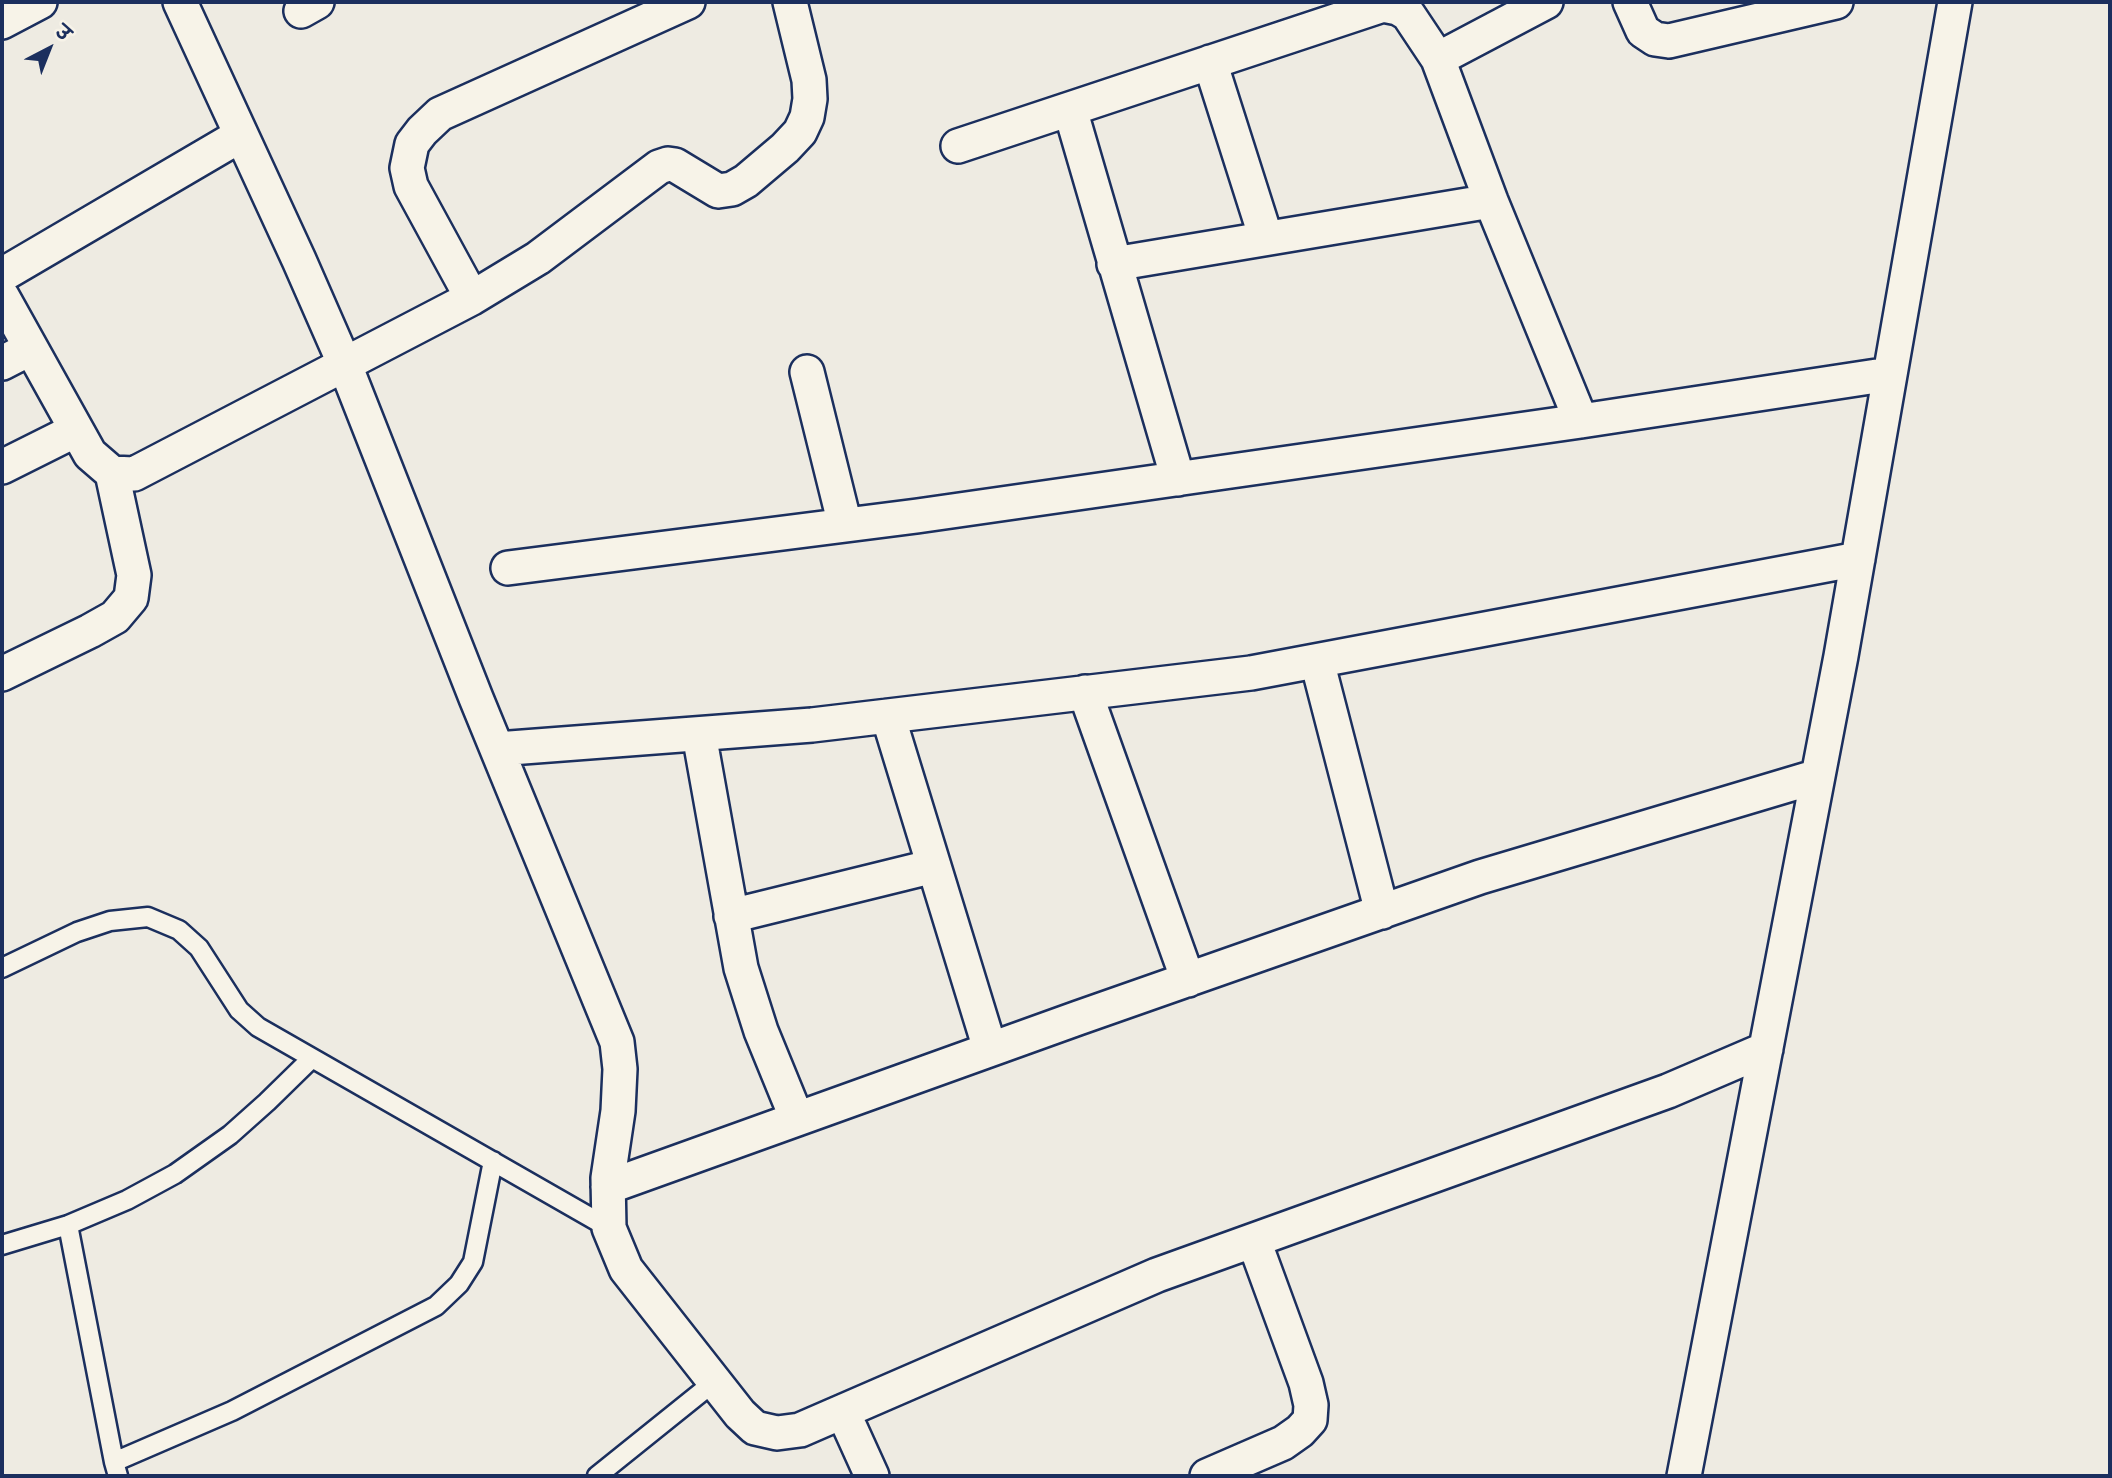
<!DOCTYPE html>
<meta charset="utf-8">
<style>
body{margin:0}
#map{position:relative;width:2112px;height:1478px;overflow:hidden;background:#eeebe2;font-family:Caveat,"Playpen Sans Deva",sans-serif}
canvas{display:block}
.frame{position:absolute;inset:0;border:4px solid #1b2f5e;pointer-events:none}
.north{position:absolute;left:14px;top:14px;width:70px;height:70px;-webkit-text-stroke:5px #f7f3e8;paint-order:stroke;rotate:42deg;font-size:19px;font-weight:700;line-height:28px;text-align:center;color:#1b2f5e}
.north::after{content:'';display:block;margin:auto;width:24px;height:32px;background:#1b2f5e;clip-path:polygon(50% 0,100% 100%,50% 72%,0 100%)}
</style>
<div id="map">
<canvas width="2112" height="1478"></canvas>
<div class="frame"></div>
<div class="north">उ</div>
</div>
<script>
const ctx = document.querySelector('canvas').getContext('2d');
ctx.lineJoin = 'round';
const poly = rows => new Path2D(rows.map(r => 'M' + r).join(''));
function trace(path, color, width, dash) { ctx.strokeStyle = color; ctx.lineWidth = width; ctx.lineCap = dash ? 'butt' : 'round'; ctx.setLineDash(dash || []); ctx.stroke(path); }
const lane = poly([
 [2,968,77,932,110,921,148,917,179,930,199,948,239,1010,258,1027,609,1228],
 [68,1225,114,1462,118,1476],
 [2,1245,68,1225,127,1200,175,1174,230,1135,267,1102,312,1058],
 [114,1462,232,1411,436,1306,459,1284,473,1262,493,1161],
 [597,1476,714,1382]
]);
const street = poly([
 [180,2,299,260,345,365,476,698,617,1042,620,1069,618,1111,608,1178,609,1228,626,1269,740,1414,755,1428,777,1433,800,1430,1157,1275,1668,1091,1766,1049],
 [1630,2,1643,31,1655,39,1669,41,1836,2],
 [301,11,317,2],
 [2,22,40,2],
 [1438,59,1546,2],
 [1210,62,1266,238],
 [1070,109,1178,479],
 [958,146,1383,5,1398,8,1408,14,1438,59,1491,201,1581,421],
 [1114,264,1491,201],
 [2,275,241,135],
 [2,296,90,454,112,473,134,474,472,298,538,258,659,167,668,164,675,165,718,191,732,189,746,181,785,148,800,132,807,117,810,99,809,80,790,2],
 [472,298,411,186,407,168,412,144,422,131,440,114,688,2],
 [2,363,31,348],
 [807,372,845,525],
 [2,467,76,430],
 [508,568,917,516,1581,421,1890,374],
 [1317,661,1382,912],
 [2,674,90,631,115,617,131,598,134,575,112,473],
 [1085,692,1188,980],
 [888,716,990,1049],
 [699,734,741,968,761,1031,797,1119],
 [497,749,812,725,1251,673,1858,559],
 [731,916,934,866],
 [608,1187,1078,1018,1480,877,1818,776],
 [843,1412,872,1476],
 [1207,1476,1283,1443,1300,1431,1310,1420,1311,1405,1306,1383,1254,1241],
 [1684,1476,1841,656,1955,2]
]);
trace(lane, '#1b2f5e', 23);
trace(street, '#1b2f5e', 38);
trace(lane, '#f7f3e8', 18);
trace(street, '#f7f3e8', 33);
</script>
